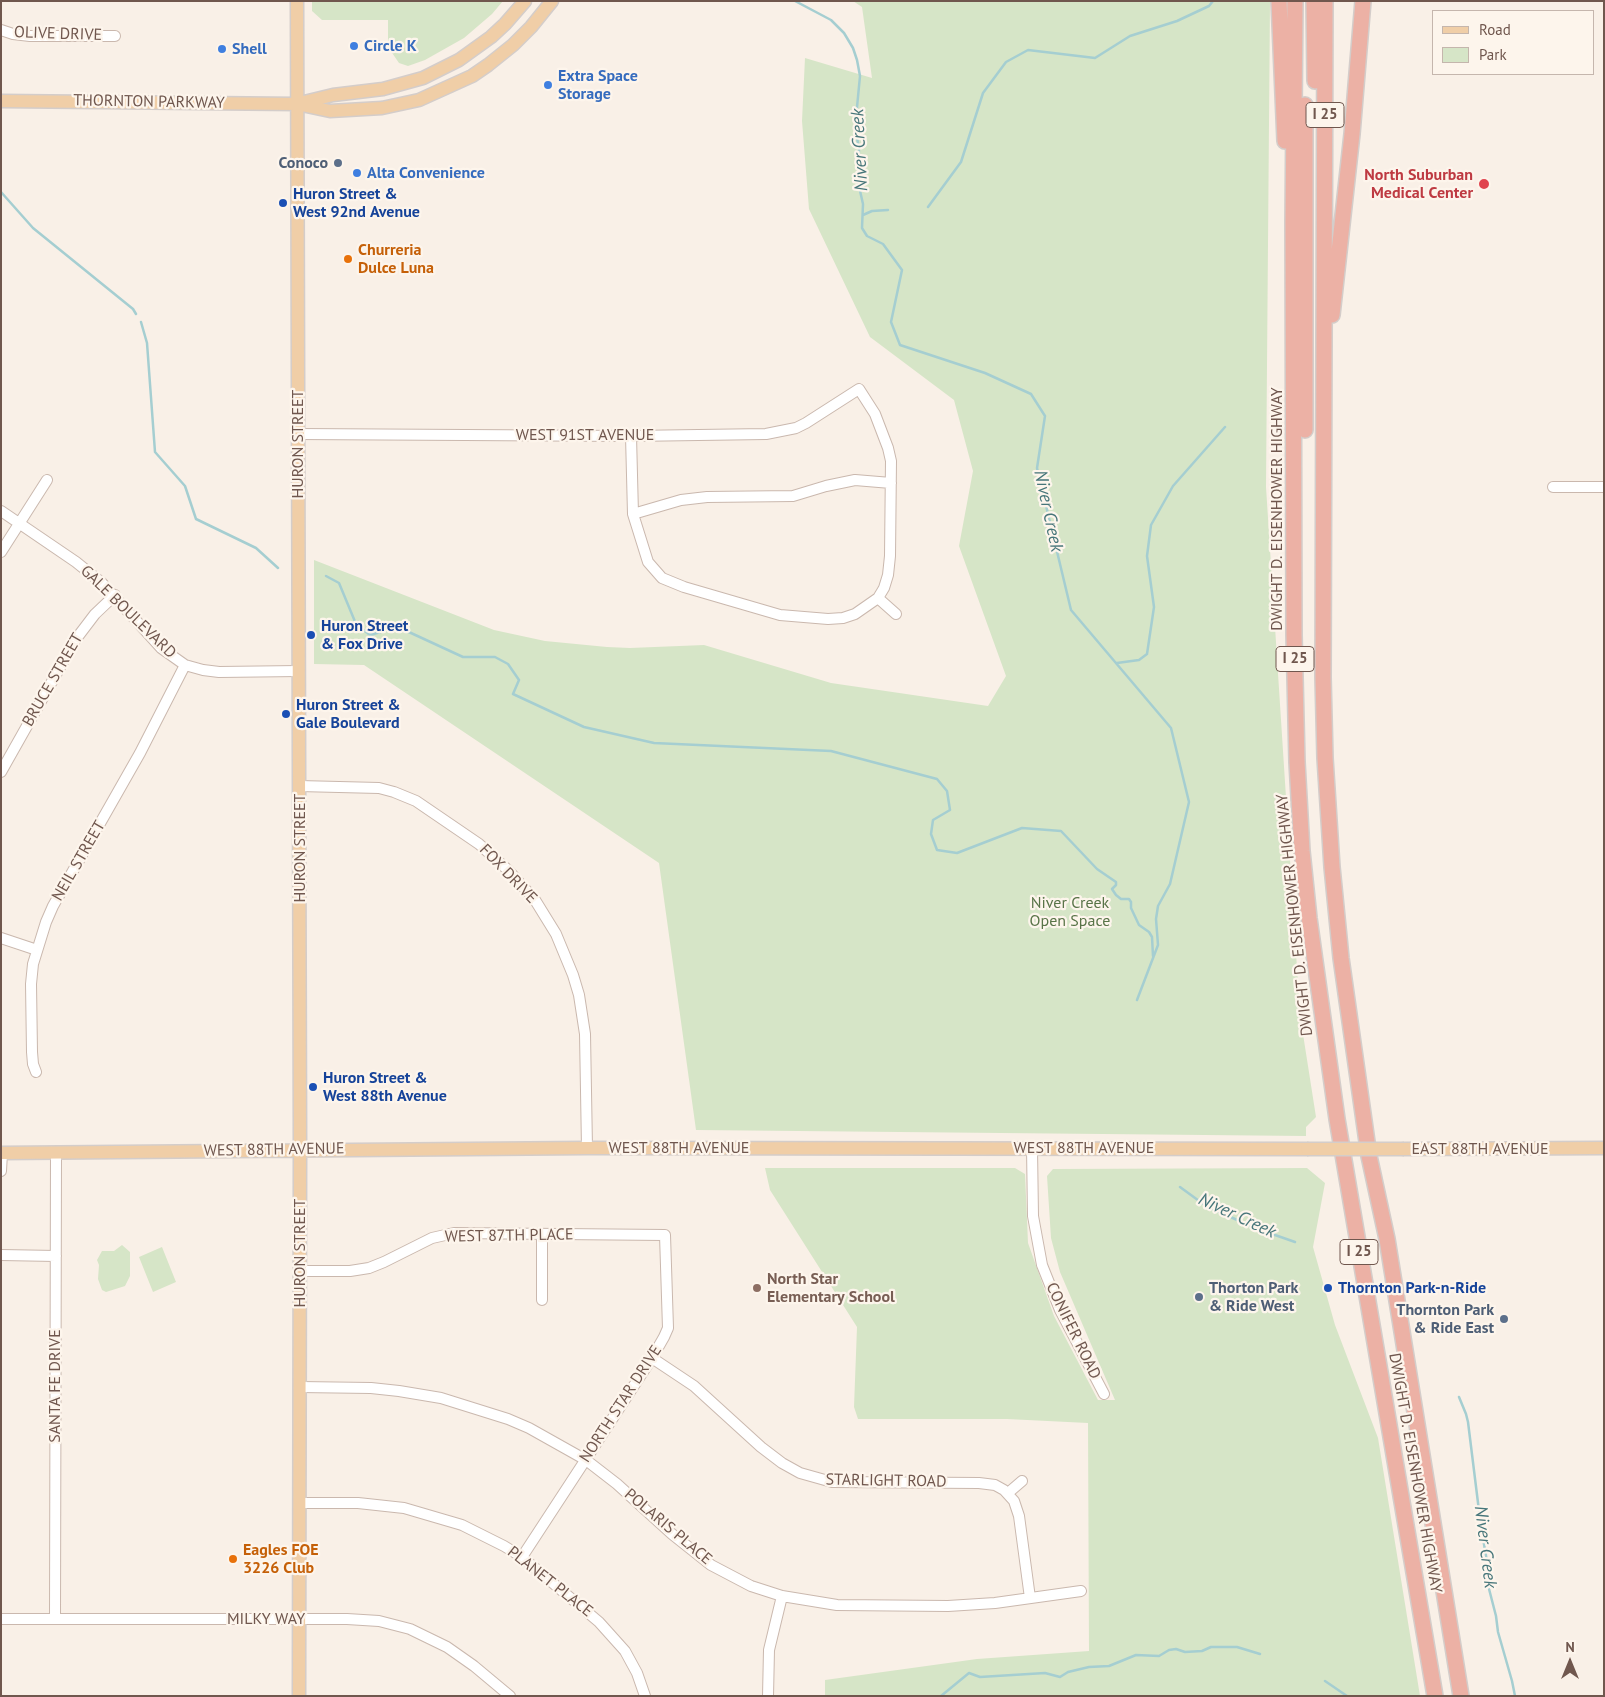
<!DOCTYPE html>
<style>
body{margin:0}
#map{position:relative;width:1605px;height:1697px;overflow:hidden;background:#f9f0e7;font-family:"PT Sans",sans-serif}
canvas{display:block}
.frame{position:absolute;inset:0;border:2px solid #70574e;pointer-events:none}
.legend{position:absolute;left:1432px;top:10px;width:162px;height:65px;box-sizing:border-box;background:#fdf5ec;border:1px solid #c5b6ad;margin:0;padding:6px 9px;list-style:none;font-size:15px;color:#70574e}
.legend li{display:flex;align-items:center;gap:10px;height:25px}
.legend b{width:25px;border:1px solid #c5b6ad}
.north{position:absolute;left:1545px;top:1637px;width:50px;height:50px;-webkit-text-stroke:4px #fdf5ec;paint-order:stroke;rotate:0deg;font-size:14px;font-weight:700;line-height:20px;text-align:center;color:#70574e}
.north::after{content:'';display:block;margin:auto;width:18px;height:22px;background:#70574e;clip-path:polygon(50% 0,100% 100%,50% 72%,0 100%)}
</style>
<div id="map">
<canvas width="1605" height="1697"></canvas>
<div class="frame"></div>
<ul class="legend">
<li><b style="height:6px;background:#f0cea7"></b>Road</li>
<li><b style="height:14px;background:#d6e5c7"></b>Park</li>
</ul>
<div class="north">N</div>
</div>
<script>
const ctx = document.querySelector('canvas').getContext('2d');
ctx.lineJoin = 'round';
function fill(path, color) { ctx.fillStyle = color; ctx.fill(path, 'evenodd'); }
const poly = rows => new Path2D(rows.map(r => 'M' + r).join(''));
function trace(path, color, width, dash) { ctx.strokeStyle = color; ctx.lineWidth = width; ctx.lineCap = dash ? 'butt' : 'round'; ctx.setLineDash(dash || []); ctx.stroke(path); }
function label(font, color, halo, rows, align = 'center') {
  ctx.font = font + ' "PT Sans",sans-serif'; ctx.lineWidth = 4.5; ctx.setLineDash([]); ctx.textBaseline = 'middle'; ctx.strokeStyle = halo; ctx.fillStyle = color; for (const [text, x, y, turn = 0] of rows) {
    ctx.save(); ctx.translate(x, y); ctx.rotate((+turn || 0) * Math.PI / 180); ctx.textAlign = isNaN(turn) ? turn : align; if (halo) ctx.strokeText(text, 0, 0); ctx.fillText(text, 0, 0); ctx.restore();
  }
}
const green = poly([
 [312,1,503,1,492,14,464,38,425,60,408,66,399,63,388,47,388,20,322,20,312,11],
 [853,1,1270,1,1266,487,1300,1015,1316,1117,1306,1127,1306,1136,696,1130,659,863,364,665,314,664,314,560,494,630,545,641,607,647,630,648,704,645,831,683,988,706,1006,676,959,546,973,471,954,400,870,337,809,209,802,121,805,58,872,78,862,7],
 [765,1168,1015,1168,1025,1174,1028,1243,1054,1316,1098,1400,1115,1400,1060,1272,1051,1238,1047,1176,1053,1169,1307,1168,1325,1183,1313,1247,1335,1325,1378,1438,1420,1696,825,1696,825,1680,977,1659,1089,1651,1088,1423,1007,1419,858,1419,854,1407,857,1327,770,1190],
 [122,1245,130,1252,130,1276,125,1286,106,1292,102,1290,98,1279,99,1265,97,1260,102,1251,114,1251],
 [162,1247,176,1282,153,1292,139,1257]
]);
const stream = poly([
 [795,1,831,20,844,33,853,48,857,60,860,76,855,128,859,148,858,182,863,204,862,228,867,236,883,244,902,270,891,322,900,345,985,373,1031,394,1045,416,1037,468,1071,610,1171,728,1189,802,1170,884,1158,906,1156,919,1158,945,1137,1000],
 [1,192,33,228,133,309,136,314],
 [928,207,961,162,983,93,1006,62,1028,50,1095,58,1130,36,1177,21,1209,6,1213,1],
 [863,215,872,211,888,210],
 [141,322,147,343,155,452,185,486,196,519,256,548,278,568],
 [326,576,339,583,356,624,370,635,398,627,463,657,495,657,508,664,519,680,513,694,584,727,654,743,831,751,937,779,947,791,950,810,933,820,931,834,937,850,957,853,1022,828,1061,831,1097,869,1116,882,1116,885,1112,889,1116,895,1121,899,1129,899,1131,902,1131,908,1139,925,1149,932,1152,937,1153,956],
 [1117,663,1139,660,1147,654,1154,607,1147,556,1151,525,1173,486,1225,427],
 [1180,1187,1206,1206,1255,1228,1295,1242],
 [1459,1397,1466,1414,1468,1422,1481,1527,1489,1573,1488,1585,1496,1616,1498,1632,1512,1681,1515,1696],
 [1325,1681,1347,1696],
 [941,1696,969,1673,980,1677,1045,1673,1060,1677,1068,1672,1089,1667,1109,1666,1136,1655,1159,1656,1169,1650,1176,1649,1185,1652,1202,1651,1211,1647,1237,1647,1260,1654]
]);
const minor = poly([
 [1,30,13,34,30,36,115,36],
 [298,434,631,436,766,434,796,428,806,423,859,389,875,414,888,448,891,461,890,556,888,575,884,588,878,598,855,614,843,618,828,619,780,615,684,587,662,578,648,562,633,514,631,436],
 [1553,487,1604,487],
 [1,511,76,562,102,583,161,648,185,665,203,670,219,672,299,671],
 [633,514,681,500,707,497,793,496,826,486,855,480,891,483],
 [1,552,47,480],
 [878,598,896,614],
 [1,772,76,639,95,614,115,595],
 [299,786,379,788,394,792,416,801,479,844,509,871,535,900,556,934,573,975,579,995,585,1034,587,1148],
 [1,938,37,950],
 [36,1072,33,1064,32,1052,31,984,33,964,46,922,53,906,140,753,185,665],
 [1032,1148,1033,1216,1042,1265,1060,1310,1104,1394],
 [1,1171,2,1153],
 [1,1255,56,1256],
 [300,1271,350,1271,369,1268,384,1262,432,1238,454,1233,665,1235,668,1328,664,1337,652,1358,522,1557],
 [542,1300,542,1234],
 [652,1358,694,1386,761,1447,782,1463,800,1473,832,1482,979,1483,995,1485,1004,1490,1014,1501,1019,1516,1030,1598],
 [300,1387,371,1388,399,1391,441,1398,508,1419,529,1428,586,1460,617,1484,672,1534,711,1565,751,1586,782,1596,837,1605,948,1606,995,1603,1081,1591],
 [1008,1493,1022,1481],
 [299,1503,358,1503,404,1508,462,1525,504,1546,522,1557,599,1622,625,1651,637,1673,645,1696],
 [1,1619,347,1619,379,1621,410,1629,447,1647,474,1666,510,1696],
 [55,1619,56,1152],
 [768,1696,769,1650,782,1596]
]);
const major = poly([
 [297,1,300,1150,299,1696],
 [1,101,297,104,330,111,382,108,419,100,472,76,488,65,513,45,531,27,552,1],
 [300,103,333,95,383,89,423,78,459,60,491,37,505,24,525,1],
 [1404,1149,1604,1148],
 [1,1153,587,1148,1307,1149]
]);
const highway = poly([
 [1279,1,1285,141],
 [1295,1,1293,222,1294,635,1297,762,1302,851,1309,918,1337,1119,1435,1696],
 [1314,1,1315,81],
 [1325,1,1323,677,1325,758,1332,867,1341,958,1369,1156,1387,1239,1461,1696],
 [1332,315,1352,134,1363,1],
 [1305,430,1305,105]
]);
const majorBridge = poly([
 [1307,1149,1404,1149]
]);
const markers = [
 [354,46,5,"#3f7fe0"],
 [222,49,5,"#3f7fe0"],
 [548,85,5,"#3f7fe0"],
 [338,163,5,"#5c6f8a"],
 [357,173,5,"#3f7fe0"],
 [1484,184,6,"#e0444e"],
 [283,203,5,"#1a4fb4"],
 [348,259,5,"#e8710a"],
 [311,635,5,"#1a4fb4"],
 [286,714,5,"#1a4fb4"],
 [313,1087,5,"#1a4fb4"],
 [757,1288,5,"#8d6e63"],
 [1328,1288,5,"#1a4fb4"],
 [1199,1297,5,"#5c6f8a"],
 [1504,1319,5,"#5c6f8a"],
 [233,1559,5,"#e8710a"]
];
const shields = [
 [1325,115,38],
 [1295,659,38],
 [1359,1252,38]
];
const shieldNames = [
 ["I 25",1325,115],
 ["I 25",1295,659],
 ["I 25",1359,1252]
];
const streetNames = [
 ["OLIVE DRIVE",58,34,2],
 ["THORNTON PARKWAY",149,102,1],
 ["WEST 91ST AVENUE",585,435],
 ["HURON STREET",298,444,-90],
 ["DWIGHT D. EISENHOWER HIGHWAY",1277,509,-90],
 ["GALE BOULEVARD",128,612,44],
 ["BRUCE STREET",53,680,-60],
 ["HURON STREET",300,848,-90],
 ["NEIL STREET",79,861,-60],
 ["FOX DRIVE",508,874,46],
 ["DWIGHT D. EISENHOWER HIGHWAY",1295,915,-96],
 ["WEST 88TH AVENUE",679,1148],
 ["WEST 88TH AVENUE",1084,1148],
 ["EAST 88TH AVENUE",1480,1149],
 ["WEST 88TH AVENUE",274,1150,-1],
 ["WEST 87TH PLACE",509,1236,-1],
 ["HURON STREET",300,1253,-90],
 ["CONIFER ROAD",1073,1331,64],
 ["SANTA FE DRIVE",55,1386,-90],
 ["NORTH STAR DRIVE",621,1404,-57],
 ["DWIGHT D. EISENHOWER HIGHWAY",1415,1473,80],
 ["STARLIGHT ROAD",886,1481,1],
 ["POLARIS PLACE",668,1527,40],
 ["PLANET PLACE",550,1582,38],
 ["MILKY WAY",266,1619]
];
const shopNames = [
 ["Circle K",364,46],
 ["Shell",232,49],
 ["Extra Space",558,76],
 ["Storage",558,94],
 ["Alta Convenience",367,173]
];
const serviceNames = [
 ["Conoco",328,163],
 ["Thorton Park",1209,1288,"left"],
 ["& Ride West",1209,1306,"left"],
 ["Thornton Park",1494,1310],
 ["& Ride East",1494,1328]
];
const healthNames = [
 ["North Suburban",1473,175],
 ["Medical Center",1473,193]
];
const transitNames = [
 ["Huron Street &",293,194],
 ["West 92nd Avenue",293,212],
 ["Huron Street",321,626],
 ["& Fox Drive",321,644],
 ["Huron Street &",296,705],
 ["Gale Boulevard",296,723],
 ["Huron Street &",323,1078],
 ["West 88th Avenue",323,1096],
 ["Thornton Park-n-Ride",1338,1288]
];
const foodNames = [
 ["Churreria",358,250],
 ["Dulce Luna",358,268],
 ["Eagles FOE",243,1550],
 ["3226 Club",243,1568]
];
const parkNames = [
 ["Niver Creek",1070,903],
 ["Open Space",1070,921]
];
const educationNames = [
 ["North Star",767,1279],
 ["Elementary School",767,1297]
];
const waterNames = [
 ["Niver Creek",860,150,-93],
 ["Niver Creek",1048,511,78],
 ["Niver Creek",1237,1216,25],
 ["Niver Creek",1485,1547,83]
];
fill(green, '#d6e5c7');
trace(stream, '#a5ced1', 2.5);
trace(minor, '#cab8ae', 12);
trace(major, '#d4cdca', 15);
trace(highway, '#d4cdca', 18);
trace(minor, '#fff', 10);
trace(major, '#f0cea7', 12);
trace(highway, '#ecb1a5', 15);
trace(majorBridge, '#d4cdca', 15, []);
trace(majorBridge, '#f0cea7', 12);
for (const [x, y, r, color] of markers) { const dot = new Path2D(); dot.arc(x, y, r, 0, 2 * Math.PI); ctx.fillStyle = color; ctx.fill(dot); trace(dot, '#fdf5ec', 2); }
for (const [x, y, w] of shields) { const box = new Path2D(); box.roundRect(x - w / 2, y - 12.5, w, 25, 4); ctx.fillStyle = '#fdf5ec'; ctx.fill(box); trace(box, '#70574e', 1); }
label('bold 15px', '#70574e', null, shieldNames);
label('16px', '#70574e', '#fdf5ec', streetNames);
label('bold 16px', '#366cbe', '#fdf5ec', shopNames, 'left');
label('bold 16px', '#4e5e75', '#fdf5ec', serviceNames, 'right');
label('bold 16px', '#be3a42', '#fdf5ec', healthNames, 'right');
label('bold 16px', '#164399', '#fdf5ec', transitNames, 'left');
label('bold 16px', '#c56008', '#fdf5ec', foodNames, 'left');
label('16px', '#597448', '#fdf5ec', parkNames);
label('bold 16px', '#785e54', '#fdf5ec', educationNames, 'left');
label('italic 18px', '#47767a', '#fdf5ec', waterNames);
</script>
